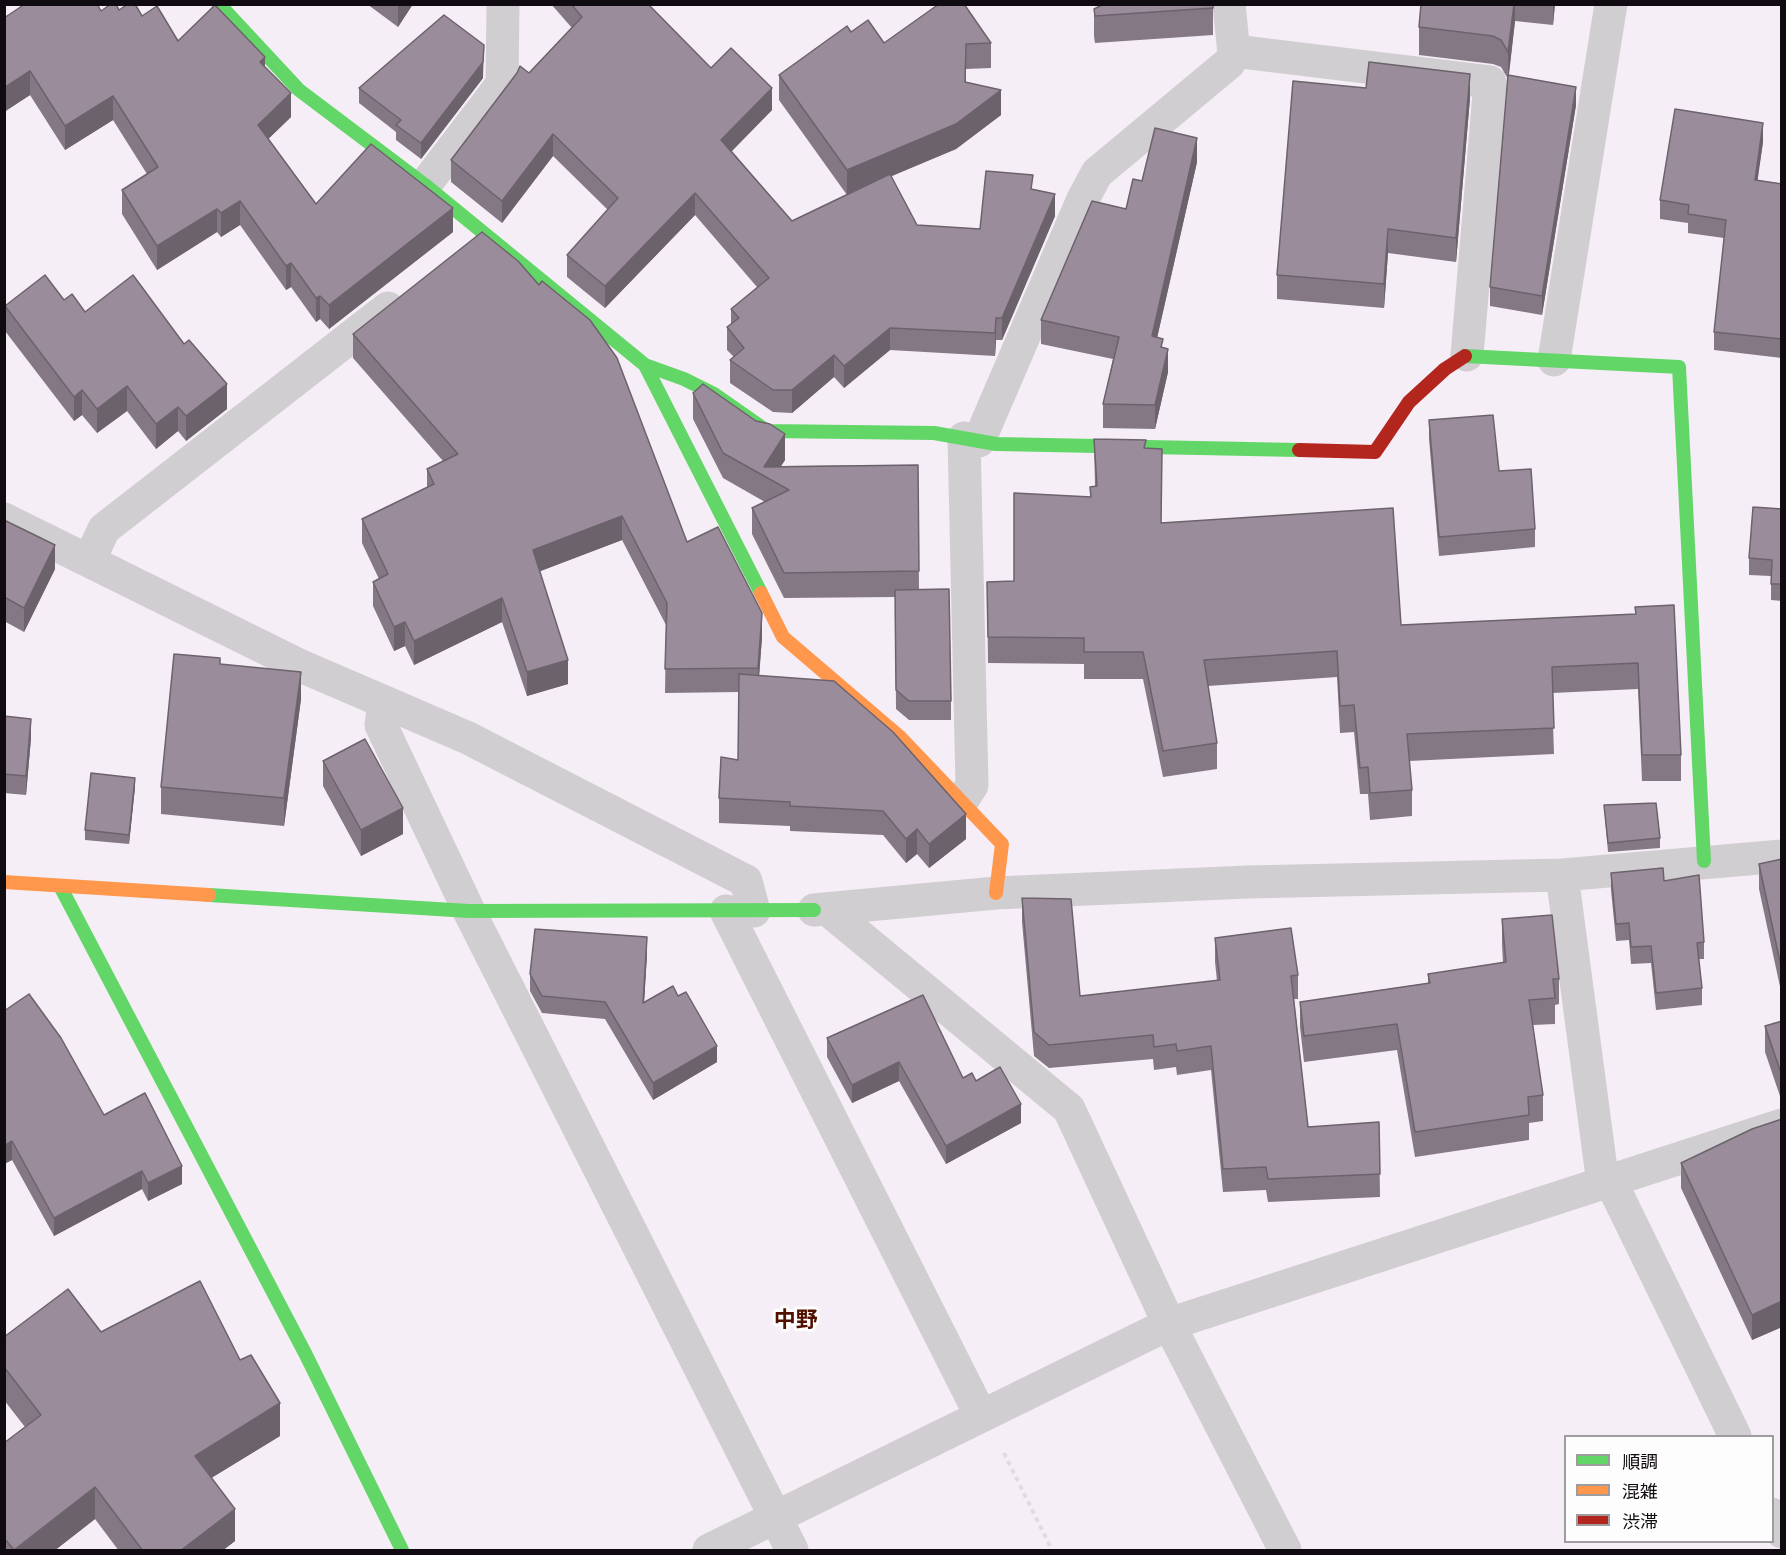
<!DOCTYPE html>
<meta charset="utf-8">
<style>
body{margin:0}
#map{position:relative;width:1786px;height:1555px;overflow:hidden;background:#f6eef6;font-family:Montserrat,"Noto Sans JP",sans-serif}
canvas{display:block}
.frame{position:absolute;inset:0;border:6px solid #100b10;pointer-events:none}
.legend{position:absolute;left:1564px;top:1435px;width:210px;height:108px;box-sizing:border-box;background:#fdfdfd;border:2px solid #9e9c9e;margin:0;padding:8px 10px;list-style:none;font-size:18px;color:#100b10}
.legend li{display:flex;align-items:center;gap:12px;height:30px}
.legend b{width:30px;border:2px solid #9e9c9e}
</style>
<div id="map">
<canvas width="1786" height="1555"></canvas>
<div class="frame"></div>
<ul class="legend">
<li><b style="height:8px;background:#63d668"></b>順調</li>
<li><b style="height:8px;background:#ff974d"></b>混雑</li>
<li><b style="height:8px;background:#b3261e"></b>渋滞</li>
</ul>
</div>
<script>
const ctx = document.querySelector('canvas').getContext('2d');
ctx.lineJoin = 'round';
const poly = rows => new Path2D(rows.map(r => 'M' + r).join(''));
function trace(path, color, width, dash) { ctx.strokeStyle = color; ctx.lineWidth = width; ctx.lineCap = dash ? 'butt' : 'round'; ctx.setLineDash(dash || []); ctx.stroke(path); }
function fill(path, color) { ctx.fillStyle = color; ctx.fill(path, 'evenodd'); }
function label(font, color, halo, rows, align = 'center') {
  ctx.font = font + ' Montserrat,"Noto Sans JP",sans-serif'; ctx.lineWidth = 6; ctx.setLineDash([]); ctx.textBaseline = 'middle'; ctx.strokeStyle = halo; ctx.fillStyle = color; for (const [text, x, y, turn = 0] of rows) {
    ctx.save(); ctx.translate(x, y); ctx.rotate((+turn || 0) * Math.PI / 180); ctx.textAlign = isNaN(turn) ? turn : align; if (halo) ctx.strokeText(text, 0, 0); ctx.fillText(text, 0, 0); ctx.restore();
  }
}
const path = poly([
 [1004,1453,1052,1550]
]);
const street = poly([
 [1234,51,1490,82,1467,355],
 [425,185,502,84,503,4],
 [1554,360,1611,4],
 [979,441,1083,199,1097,173,1229,63,1234,54,1229,4],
 [4,519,301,666,468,738,746,881,754,911],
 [89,561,104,529,388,308],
 [384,703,381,725,469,911,792,1550],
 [962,801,972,785,964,438],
 [1562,875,1603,1184],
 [827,909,1069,1109,1169,1324,1285,1550],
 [814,910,996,893,1248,882,1562,875,1782,856],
 [726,911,981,1416],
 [1611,1182,1735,1436],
 [1772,1514,1782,1532],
 [709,1550,1169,1324,1782,1125]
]);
const fast = poly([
 [219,4,299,90,425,185,645,365,761,593],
 [1465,356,1679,367,1704,861],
 [645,365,684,379,714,394,767,431,934,433,996,444,1299,450],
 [60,886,306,1355,402,1550],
 [209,895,469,911,814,910]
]);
const slow = poly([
 [761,593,783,637,900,737,1002,844,996,893],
 [4,882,209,895]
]);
const jam = poly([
 [1299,450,1375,452,1409,402,1445,369,1465,356]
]);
const wall = poly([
 [367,4,413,4,398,27],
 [551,4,648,4,711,68,772,110,732,151,792,221,847,195,779,100,779,75,851,32,884,43,991,43,991,68,966,69,966,82,1001,115,956,149,891,176,917,225,980,229,1033,189,1055,216,1002,340,996,340,995,356,890,350,844,388,834,377,792,413,773,412,730,383,730,360,734,357,727,350,727,327,731,324,731,309,757,287,695,215,605,308,567,277,567,255,608,210,553,156,502,223,451,182,451,160,529,73,572,28],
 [1421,4,1555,4,1553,25,1515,21,1509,75,1576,105,1542,315,1490,306,1490,287,1508,79,1501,67,1493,64,1419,55,1419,27],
 [1213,8,1213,35,1095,43,1094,36,1094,9],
 [119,10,142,16,178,41,265,67,291,117,268,139,316,204,453,232,329,329,320,319,316,322,291,287,286,290,240,225,221,237,217,232,157,270,122,214,122,190,147,174,113,120,65,150,30,95,4,112,4,18],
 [483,78,421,159,396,140,396,132,359,103,359,88],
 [1470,98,1456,262,1388,253,1384,308,1277,299,1277,275],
 [1763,142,1757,180,1782,184,1782,358,1714,350,1714,332,1724,238,1688,233,1688,223,1660,219,1660,200],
 [1197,162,1157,338,1163,348,1168,372,1155,429,1103,428,1103,404,1113,359,1041,344,1041,320,1126,209,1142,181],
 [64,300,85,312,227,409,186,441,178,431,156,449,127,411,97,433,82,415,74,421,5,331,5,306],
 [353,334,687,542,762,637,759,675,966,839,929,868,917,854,906,863,883,835,790,831,790,826,719,823,719,798,738,760,739,692,665,693,666,625,622,540,540,571,568,684,527,696,502,622,414,665,405,646,394,651,373,606,373,582,379,579,362,543,362,519,427,487,427,469,443,461,353,358],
 [693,393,785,460,781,466,918,465,919,589,951,701,951,720,909,720,896,709,895,597,784,598,752,534,752,508,765,502,723,478,693,419],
 [1429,420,1499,471,1535,529,1535,547,1439,556,1429,439],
 [1094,439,1146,448,1162,475,1161,523,1401,625,1635,614,1681,755,1681,781,1642,781,1638,689,1552,693,1554,754,1409,761,1412,790,1412,816,1370,820,1368,794,1360,794,1354,732,1340,733,1337,677,1208,686,1217,743,1217,769,1163,777,1143,679,1084,679,1084,664,988,663,987,582,1014,581,1090,497,1090,487,1095,486],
 [1782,509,1782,601,1771,600,1771,576,1749,575,1749,558],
 [4,520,55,569,24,632,4,621],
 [220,664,301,699,284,826,161,814,161,787],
 [4,716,31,738,26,795,4,793],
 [323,761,403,834,361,856,323,786],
 [135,787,129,844,85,840,85,830],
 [1604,805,1660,838,1660,848,1608,852],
 [1782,859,1782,996,1759,889,1759,864],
 [1611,873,1664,881,1704,942,1704,959,1699,959,1702,988,1702,1005,1656,1010,1651,963,1631,964,1629,940,1616,941,1611,890],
 [1022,898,1080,996,1217,981,1215,962,1215,938,1298,975,1298,999,1294,999,1308,1127,1379,1122,1380,1197,1268,1202,1266,1190,1223,1192,1211,1070,1177,1075,1176,1067,1154,1070,1153,1059,1049,1068,1034,1056,1022,922],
 [1502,919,1559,979,1559,1004,1555,1005,1555,1024,1533,1025,1543,1095,1543,1121,1529,1123,1529,1140,1415,1157,1397,1050,1304,1062,1300,1027,1300,1002,1428,983,1428,974,1503,963,1502,944],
 [647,954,644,1003,717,1062,653,1100,605,1019,542,1013,530,991,530,974],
 [4,1011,104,1115,182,1184,148,1201,142,1189,54,1236,12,1160,4,1164],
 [1782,1021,1782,1102,1765,1052,1765,1026],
 [827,1038,976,1081,1021,1123,946,1164,899,1081,852,1103,827,1057],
 [1782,1119,1782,1327,1752,1340,1681,1188,1681,1163],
 [101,1332,240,1360,280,1436,211,1478,235,1541,222,1551,119,1551,95,1519,54,1551,4,1551,4,1443,25,1427,4,1400,4,1337]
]);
const shadedWall = poly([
 [398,4,413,4,398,27],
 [1514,4,1515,4,1515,21,1508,80,1508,52],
 [1553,4,1555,4,1553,25],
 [484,45,483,78,421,159,421,143],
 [265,57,265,81,260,62],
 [30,71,30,95,4,112,4,88],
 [1470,74,1470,98,1456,262,1456,238],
 [1576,87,1576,105,1542,315,1542,296],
 [772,88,772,110,721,162,721,140],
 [1001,90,1001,115,956,149,847,195,847,170],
 [291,93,291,117,258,149,258,125],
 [113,96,113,120,65,150,65,126],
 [1763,123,1763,142,1755,199,1755,180],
 [553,134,553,156,502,223,502,201],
 [1197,138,1197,162,1152,360,1152,336],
 [695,193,695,215,605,308,605,286],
 [1055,194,1055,216,1002,340,1002,318],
 [240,201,240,225,221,237,221,213],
 [453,208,453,232,329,329,329,305],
 [217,209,217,232,157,270,157,246],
 [1388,229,1388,253,1384,308,1384,284],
 [291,263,291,287,286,290,286,266],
 [320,296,320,319,316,322,316,298],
 [996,318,996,340,995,356,995,333],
 [890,328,890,350,844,388,844,366],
 [1168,349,1168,372,1155,429,1155,405],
 [834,355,834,377,792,413,792,390],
 [227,384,227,409,186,441,186,416],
 [127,386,127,411,97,433,97,409],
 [82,390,82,415,74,421,74,397],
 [178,407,178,431,156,449,156,424],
 [785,434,785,460,772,480,764,467],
 [622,516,622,540,533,574,533,550],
 [55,545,55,569,24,632,24,608],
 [502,598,502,622,414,665,414,641],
 [762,613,762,637,758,692,758,668],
 [405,622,405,646,394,651,394,627],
 [568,660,568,684,527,696,527,672],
 [301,672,301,699,284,826,284,798],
 [31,719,31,738,26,795,26,776],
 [135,778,135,787,129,844,129,835],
 [403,808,403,834,361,856,361,830],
 [966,814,966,839,929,868,929,844],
 [917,829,917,854,906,863,906,839],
 [647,937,647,954,643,1020,643,1003],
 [717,1046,717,1062,653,1100,653,1083],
 [899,1062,899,1081,852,1103,852,1085],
 [1021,1104,1021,1123,946,1164,946,1146],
 [12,1141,12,1160,4,1164,4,1146],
 [182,1166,182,1184,148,1201,148,1183],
 [142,1171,142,1189,54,1236,54,1218],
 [1782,1301,1782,1327,1752,1340,1752,1315],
 [280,1403,280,1436,195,1488,195,1456],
 [95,1487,95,1519,54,1551,14,1551],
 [235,1509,235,1541,222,1551,180,1551]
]);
const building = poly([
 [25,4,97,4,101,11,111,4,116,4,119,10,128,4,135,4,142,16,157,6,178,41,215,5,265,57,260,62,291,93,258,125,316,204,371,144,453,208,329,305,320,296,316,298,291,263,286,266,240,201,221,213,217,209,157,246,122,190,158,167,113,96,65,126,30,71,4,88,4,18,25,4],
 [571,4,648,4,711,68,731,48,772,88,721,140,792,221,890,174,917,225,980,229,986,171,1033,175,1031,189,1055,194,1002,318,996,318,995,333,890,328,844,366,834,355,792,390,773,390,730,360,744,348,727,327,739,318,731,309,769,278,695,193,605,286,567,255,618,198,553,134,502,201,451,160,517,73,520,66,529,73,582,17,571,4],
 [939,4,964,4,991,43,966,44,965,82,1001,90,956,124,847,170,779,75,847,26,851,32,868,20,884,43,939,4],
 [1104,4,1213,4,1213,8,1095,16,1094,9,1104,4],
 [1421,4,1514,4,1508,52,1501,40,1493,36,1419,27,1421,4],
 [444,15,484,45,483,62,421,143,396,125,401,120,359,88,444,15],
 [1369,62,1470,74,1456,238,1388,229,1384,284,1277,275,1293,81,1366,88,1369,62],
 [1508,75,1576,87,1542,296,1490,287,1508,75],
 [1675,109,1763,123,1755,180,1782,184,1782,339,1714,332,1726,220,1688,214,1689,205,1660,200,1675,109],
 [1155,128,1197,138,1152,336,1163,339,1161,347,1168,349,1155,405,1103,404,1119,337,1041,320,1092,201,1126,209,1133,179,1142,181,1155,128],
 [482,232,518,261,539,285,542,281,590,320,617,358,687,542,718,527,762,613,758,668,665,669,667,603,622,516,533,550,568,660,527,672,502,598,414,641,405,622,394,627,373,582,388,574,362,519,434,484,427,469,458,454,353,334,482,232],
 [45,275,64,300,72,294,85,312,133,275,184,344,189,340,227,384,186,416,178,407,156,424,127,386,97,409,82,390,74,397,5,306,45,275],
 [703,384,756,421,770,424,785,434,764,467,918,465,919,571,784,573,752,508,789,490,723,453,693,393,703,384],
 [1493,415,1499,471,1531,469,1535,529,1439,537,1429,420,1493,415],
 [1094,439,1146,440,1144,448,1162,449,1161,523,1393,508,1401,625,1636,614,1635,607,1674,605,1681,755,1642,755,1638,663,1552,667,1554,728,1407,734,1412,790,1370,793,1368,767,1360,768,1354,705,1340,706,1337,651,1204,660,1217,743,1163,751,1143,652,1084,652,1084,638,988,637,987,582,1014,581,1014,493,1091,497,1090,487,1097,486,1094,439],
 [1753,507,1782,509,1782,584,1771,584,1772,560,1749,558,1753,507],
 [4,520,55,545,24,608,4,597,4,520],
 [949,589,951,701,909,701,896,690,895,590,949,589],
 [174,654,220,658,220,664,301,672,284,798,161,787,174,654],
 [739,674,834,681,893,732,966,814,929,844,917,829,906,839,883,811,790,806,790,802,719,798,721,757,738,760,739,674],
 [4,716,31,719,26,776,4,774,4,716],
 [365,739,403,808,361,830,323,761,365,739],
 [91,773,135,778,129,835,85,830,91,773],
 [1656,803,1660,838,1608,843,1604,805,1656,803],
 [1782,859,1782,971,1759,864,1782,859],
 [1663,868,1664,881,1699,875,1704,942,1697,943,1702,988,1656,993,1651,946,1631,947,1629,923,1616,924,1611,873,1663,868],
 [1022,898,1071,899,1080,996,1220,980,1215,938,1291,928,1298,975,1291,976,1308,1127,1379,1122,1380,1174,1268,1179,1266,1167,1223,1169,1211,1046,1177,1051,1176,1044,1154,1047,1153,1035,1049,1045,1034,1032,1022,898],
 [1552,915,1559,979,1553,979,1555,998,1529,1000,1543,1095,1528,1097,1529,1115,1415,1132,1397,1024,1304,1036,1300,1002,1430,983,1428,974,1506,962,1502,919,1552,915],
 [535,929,647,937,643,1003,673,986,678,996,686,992,717,1046,653,1083,605,1002,542,996,530,974,535,929],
 [29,994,61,1038,104,1115,145,1093,182,1166,148,1183,142,1171,54,1218,12,1141,4,1146,4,1011,29,994],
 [923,995,963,1078,972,1073,976,1081,1000,1067,1021,1104,946,1146,899,1062,852,1085,827,1038,923,995],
 [1782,1021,1782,1076,1765,1026,1782,1021],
 [1782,1119,1782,1301,1752,1315,1681,1163,1752,1129,1782,1119],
 [200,1281,240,1360,251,1355,280,1403,195,1456,235,1509,180,1551,143,1551,95,1487,14,1550,4,1538,4,1443,41,1415,4,1367,4,1337,68,1289,101,1332,200,1281]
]);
const neighbourhoodNames = [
 ["中野",796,1321]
];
trace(path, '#dfdcdf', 4, [4.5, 4.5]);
trace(street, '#d1ced1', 33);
trace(fast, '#63d668', 14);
trace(slow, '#ff974d', 14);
trace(jam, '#b3261e', 14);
fill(wall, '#857885');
fill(shadedWall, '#6c626c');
fill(building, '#9b8c9b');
trace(building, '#6c626c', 1.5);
label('bold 22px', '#511000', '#fdfdfd', neighbourhoodNames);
</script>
